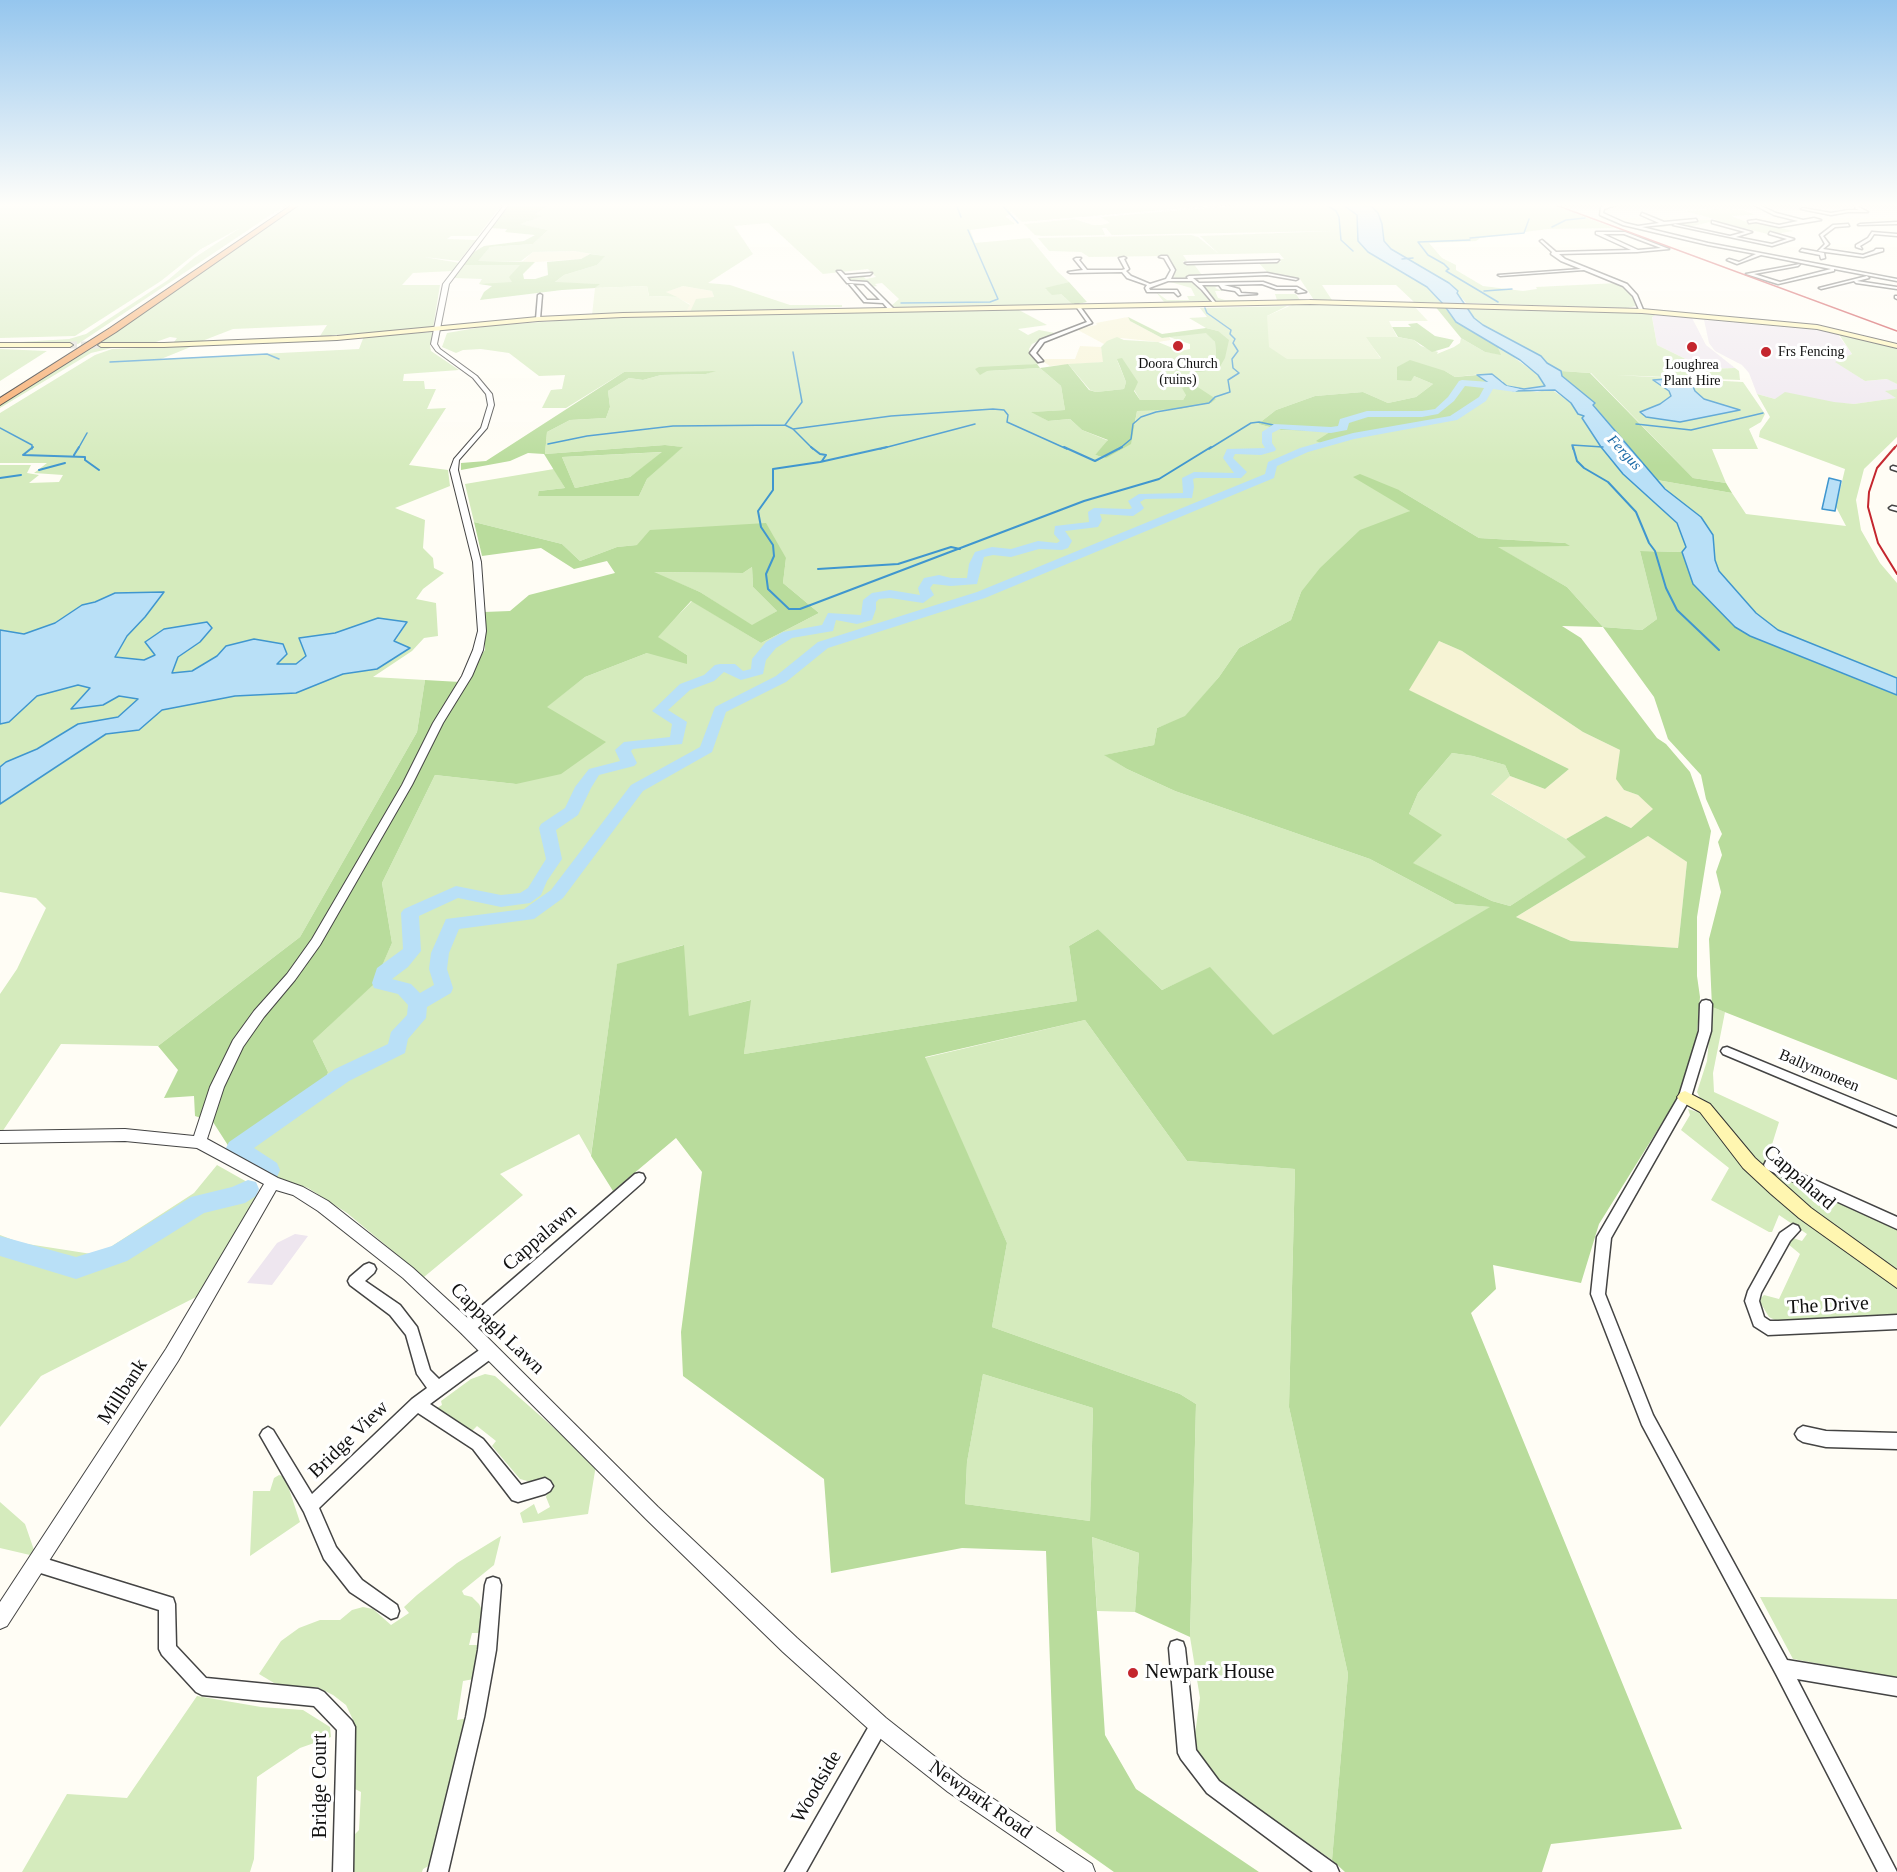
<!DOCTYPE html>
<style>
body{margin:0}
canvas{display:block;background:#fffdf5}
</style>
<canvas width="1897" height="1872"></canvas>
<script>
const ctx = document.querySelector('canvas').getContext('2d');
ctx.lineJoin = 'round';
function fill(path, color) { ctx.fillStyle = color; ctx.fill(path, 'evenodd'); }
const poly = rows => new Path2D(rows.map(r => 'M' + r).join(''));
function trace(path, color, width, dash) { ctx.strokeStyle = color; ctx.lineWidth = width; ctx.lineCap = dash ? 'butt' : 'round'; ctx.setLineDash(dash || []); ctx.stroke(path); }
function label(font, color, halo, rows, align = 'center') {
  ctx.font = font + ' Georgia,serif'; ctx.lineWidth = 6; ctx.setLineDash([]); ctx.textBaseline = 'middle'; ctx.strokeStyle = halo; ctx.fillStyle = color; for (const [text, x, y, turn = 0] of rows) {
    ctx.save(); ctx.translate(x, y); ctx.rotate((+turn || 0) * Math.PI / 180); ctx.textAlign = isNaN(turn) ? turn : align; if (halo) ctx.strokeText(text, 0, 0); ctx.fillText(text, 0, 0); ctx.restore();
  }
}
const industrial = poly([
 [1660,314,1692,318,1706,345,1735,368,1706,369,1657,345,1652,316],
 [1704,320,1836,332,1852,354,1836,362,1865,381,1888,379,1897,384,1897,389,1887,391,1897,398,1854,404,1775,399,1757,394,1749,373,1742,365,1715,351,1709,343],
 [295,1234,308,1236,272,1285,247,1283,277,1243]
]);
const farmland = poly([
 [574,251,590,254,581,259,521,263,533,252],
 [683,286,712,291,714,297,697,303,690,312,686,312,690,304,665,292],
 [1128,317,1130,321,1162,338,1169,337,1171,340,1158,342,1121,338,1104,344,1076,329,1097,325,1096,323],
 [1080,346,1101,347,1104,362,1050,366,1039,359,1075,359],
 [1439,641,1462,651,1583,732,1620,750,1617,779,1624,790,1638,795,1654,809,1631,828,1606,816,1566,839,1490,793,1510,776,1545,789,1569,769,1408,690],
 [1648,836,1687,862,1678,948,1571,941,1516,917]
]);
const green = poly([
 [0,204,287,204,78,344,4,343,69,339,86,334,168,280,194,258,240,228,201,249,161,281,75,336,0,338],
 [301,204,502,204,478,236,451,236,447,239,476,240,459,261,424,257,460,263,453,271,413,273,402,285,440,285,433,328,320,336,327,325,233,329,197,343,176,343,174,342,177,338,170,337,153,343,100,343],
 [549,204,1052,205,1234,204,1022,222,1008,208,1012,214,1005,216,1015,224,970,230,975,243,1030,238,1057,271,1069,282,1045,289,1061,294,1073,305,896,307,891,306,899,299,882,283,875,284,877,286,872,287,865,282,850,281,847,278,860,278,862,275,866,279,876,277,868,269,823,274,768,223,734,226,753,254,708,283,730,285,790,305,842,305,842,307,690,312,696,299,714,297,712,291,683,286,666,292,677,297,649,296,647,286,595,288,599,284,554,283,564,275,597,265,604,256,574,251,533,252,521,261,477,261,490,247,533,244,548,230,519,224,542,216,534,214],
 [1252,204,1342,204,1349,207,1357,215,1358,241,1385,263,1427,287,1441,303,1414,302,1396,285,1322,285,1332,300,1314,300,1300,279,1268,273,1258,262,1281,262,1279,259,1284,259,1279,253,1183,255,1187,261,1183,261,1185,264,1193,263,1202,275,1190,275,1187,279,1174,279,1175,270,1166,256,1089,257,1081,252,1049,251,1038,238,1191,235,1198,237,1219,254,1200,236,1333,231,1112,235,1106,228,1102,228,1105,235,1042,236,1035,235,1024,224,1074,219,1093,225,1101,225,1110,223,1101,217],
 [1367,204,1551,204,1614,228,1547,229,1480,238,1476,241,1429,243,1442,258,1456,265,1456,270,1483,286,1523,291,1537,289,1536,287,1618,283,1631,295,1636,306,1627,308,1466,303,1449,283,1391,249,1384,241,1382,224,1371,206],
 [1716,209,1744,210,1755,215,1731,216,1747,222,1754,221,1793,231,1775,234,1773,232,1767,232,1788,239,1715,221,1688,227,1687,225,1674,224,1664,227,1640,227,1692,220,1717,220,1685,211],
 [521,264,513,282,505,284,479,284,482,279,454,278,463,265],
 [1167,281,1192,282,1210,301,1164,302,1156,292,1167,300,1189,300,1187,296,1195,296,1191,288],
 [1218,285,1215,288,1223,291,1215,291,1218,298,1225,300,1277,300,1275,294,1296,294,1300,300,1313,301,1219,302,1214,300,1202,286],
 [1287,306,1267,316,1381,358,1365,337,1397,337,1414,340,1421,346,1438,352,1437,354,1454,347,1460,343,1461,338,1485,352,1500,354,1497,345,1538,375,1546,386,1524,389,1507,386,1503,384,1503,381,1482,374,1455,377,1445,371,1414,376,1433,384,1416,397,1388,403,1363,392,1315,396,1276,410,1258,424,1281,430,1331,432,1323,444,1353,436,1490,385,1537,392,1551,389,1571,403,1578,414,1585,416,1583,418,1601,447,1623,474,1677,523,1686,547,1682,552,1640,551,1657,619,1642,630,1603,627,1567,587,1497,547,1565,543,1479,538,1399,490,1410,511,1301,592,1291,620,1239,648,1219,677,1185,717,1157,728,1154,745,1105,755,1127,769,1175,791,1370,859,1455,904,1491,907,1273,1036,1210,968,1162,990,1098,929,1069,946,1077,1001,744,1054,750,1000,689,1017,683,945,617,965,591,1155,579,1134,500,1174,523,1195,424,1277,347,1213,308,1188,262,1172,229,1147,326,1079,328,1072,313,1041,374,983,392,943,382,883,435,775,516,784,546,707,585,677,647,653,687,655,657,637,692,601,761,643,819,613,783,583,786,558,637,545,617,547,580,561,562,544,474,522,465,484,554,469,565,488,539,491,539,496,639,496,647,479,682,447,665,445,545,454,547,432,570,420,606,418,610,407,608,391,629,378,643,380,661,375,706,374,714,371,624,372,566,408,542,408,551,390,562,389,565,375,539,376,509,353,481,349,463,350,456,353,442,347,447,333,488,326,610,317,1017,309,1047,325,1018,329,1028,335,1039,330,1055,333,1032,344,1029,349,1031,356,1039,364,975,369,987,371,1040,368,1061,386,1065,410,1033,412,1048,421,1070,419,1082,430,1109,441,1095,455,1106,458,1135,424,1137,410,1181,409,1211,403,1186,395,1183,400,1140,400,1117,360,1126,382,1124,389,1096,392,1090,390,1068,364,1103,362,1101,347,1107,341,1117,337,1124,340,1158,342,1180,351,1190,349,1190,344,1169,337,1206,332,1215,342,1216,355,1211,366,1193,368,1218,370,1218,331,1206,328,1189,318,1207,317,1200,308],
 [1467,306,1659,313,1652,317,1657,345,1706,369,1735,368,1739,371,1740,380,1616,375,1743,382,1765,414,1761,422,1749,429,1758,449,1712,449,1726,483,1693,478,1591,373,1561,371,1547,363,1541,356,1483,325,1474,318],
 [437,332,430,345,431,351,459,370,404,374,403,381,424,381,425,389,436,389,427,409,446,408,409,465,448,470,450,486,395,508,425,520,423,548,433,558,434,568,444,573,423,589,416,599,436,603,438,636,424,638,412,651,373,677,425,680,417,732,300,937,158,1046,61,1044,2,1132,0,1132,0,994,17,969,46,908,36,898,0,892,0,804,106,734,139,730,162,710,235,696,296,693,343,674,377,669,407,623,378,618,335,633,299,638,306,656,296,664,277,664,226,646,217,656,192,671,172,673,178,657,200,642,212,629,207,622,164,629,145,642,155,655,144,660,114,657,127,636,145,617,163,592,115,593,95,602,82,605,55,623,24,635,0,630,0,465,31,465,27,473,39,475,29,483,59,482,63,475,34,473,47,463,0,463,0,413,95,355,112,349,193,346,161,359,359,349,364,336],
 [1838,333,1897,347,1897,384,1887,379,1865,381,1835,362,1852,354],
 [94,347,116,347,91,353,0,408,0,403],
 [0,349,47,351,0,381],
 [1897,389,1897,437,1864,469,1856,500,1861,530,1880,563,1897,583,1897,678,1778,630,1756,613,1719,571,1715,560,1713,535,1657,480,1732,493,1746,514,1846,526,1836,507,1845,469,1759,437,1760,431,1770,417,1757,394,1775,399,1785,392,1834,402,1854,404,1896,398,1885,391],
 [664,452,630,477,575,488,562,457],
 [752,567,753,587,777,611,752,626,700,592,652,572,743,573],
 [78,685,91,688,72,708,103,705,119,696,139,699,118,717,78,724,37,749,6,762,0,767,0,724,9,722,37,696],
 [1452,753,1473,756,1505,765,1510,776,1491,794,1566,839,1587,857,1510,906,1492,901,1412,863,1409,814,1418,793],
 [1712,1007,1725,1012,1713,1073,1714,1092,1779,1122,1765,1167,1812,1190,1817,1198,1825,1203,1836,1201,1897,1229,1897,1275,1827,1223,1765,1172,1712,1107,1700,1098,1697,1092,1707,1061],
 [1085,1020,1187,1161,1295,1169,1289,1407,1348,1674,1332,1860,1222,1784,1193,1749,1200,1698,1190,1637,1196,1404,1180,1394,992,1327,1007,1243,924,1058],
 [1688,1109,1704,1114,1897,1288,1897,1316,1784,1320,1775,1320,1769,1317,1760,1302,1761,1298,1764,1295,1779,1299,1800,1254,1788,1244,1793,1238,1802,1241,1807,1234,1779,1215,1772,1232,1769,1232,1711,1200,1729,1168,1681,1130,1690,1115],
 [217,1165,256,1187,257,1196,198,1296,41,1376,0,1427,0,1235,21,1243,98,1255,194,1193],
 [485,1374,495,1376,596,1465,588,1514,523,1523,520,1513,534,1504,538,1514,550,1507,546,1497,548,1490,544,1477,531,1482,520,1479,492,1446,496,1441,477,1426,472,1431,443,1416,437,1408,442,1405,441,1401,471,1379],
 [983,1374,1093,1408,1090,1521,965,1504,967,1462],
 [279,1475,285,1477,300,1522,250,1556,253,1491,270,1491,274,1478],
 [0,1502,25,1524,34,1550,30,1555,0,1548],
 [501,1536,494,1565,462,1591,464,1595,472,1597,479,1604,487,1620,484,1633,472,1633,469,1645,481,1645,474,1679,463,1681,457,1720,468,1718,434,1863,423,1869,422,1872,350,1872,352,1837,359,1830,361,1792,355,1789,354,1722,346,1705,333,1695,317,1687,293,1687,274,1683,259,1674,281,1641,299,1628,320,1620,340,1620,352,1610,363,1607,373,1609,391,1625,409,1613,404,1607,417,1595,457,1563],
 [1092,1537,1139,1553,1135,1612,1097,1611],
 [1760,1597,1897,1599,1897,1678,1793,1659],
 [197,1696,261,1707,303,1710,330,1727,331,1737,300,1748,257,1777,254,1859,250,1872,22,1872,67,1794,127,1798]
]);
const forest = poly([
 [509,204,549,204,535,214,543,216,520,224,548,230,533,244,490,247,478,261,535,262,523,274,524,279,535,279,548,275,547,262,581,259,590,254,605,256,597,265,564,275,555,282,600,284,595,288,562,290,480,300,484,292,492,286,479,284,512,282,509,277,520,265,463,265,474,252,484,246,524,241,535,235,505,232,507,229,491,228],
 [1069,282,1087,302,1073,305,1061,294,1052,295,1045,288],
 [1434,305,1444,305,1456,322,1497,345,1501,355,1485,352,1461,338],
 [1128,317,1162,334,1206,328,1218,331,1229,340,1225,358,1218,370,1196,372,1192,368,1211,366,1216,355,1215,342,1206,333,1162,338,1130,321],
 [1417,323,1435,336,1454,340,1449,347,1432,352,1414,340,1398,337,1392,327,1411,327,1408,324],
 [1122,358,1138,382,1134,391,1140,400,1183,400,1186,395,1182,388,1193,384,1216,399,1211,403,1181,409,1137,411,1131,444,1106,458,1095,455,1108,440,1082,430,1070,419,1048,421,1031,412,1065,410,1061,386,1040,368,987,371,980,375,975,369,979,367,1037,364,1040,368,1068,364,1089,390,1096,392,1124,389,1126,382,1117,359],
 [1410,360,1445,371,1455,377,1477,375,1493,386,1490,385,1483,399,1453,418,1353,436,1323,444,1316,441,1330,432,1281,430,1258,424,1276,410,1315,396,1363,392,1388,403,1416,397,1433,384,1414,376,1411,381,1397,380,1397,367],
 [716,371,706,374,661,375,643,380,629,378,608,391,610,407,606,418,570,420,547,432,545,454,665,445,683,447,647,479,639,496,538,496,539,491,565,488,544,454,528,453,510,461,461,470,461,463,486,461,624,372],
 [662,452,630,477,575,488,562,457],
 [1561,371,1590,373,1693,478,1726,483,1732,493,1657,480,1593,404,1594,402,1561,376],
 [1360,474,1399,490,1479,538,1565,543,1570,546,1498,547,1567,587,1603,627,1642,630,1657,619,1640,551,1682,552,1693,584,1830,666,1897,695,1897,1080,1712,1007,1709,939,1721,892,1716,872,1722,855,1718,842,1722,834,1706,799,1701,775,1668,739,1654,697,1603,627,1562,626,1581,638,1657,738,1666,744,1690,772,1711,831,1697,917,1697,976,1700,997,1695,1059,1688,1081,1599,1224,1581,1283,1493,1265,1496,1289,1471,1313,1682,1829,1551,1844,1542,1872,1345,1872,1332,1860,1348,1674,1289,1407,1295,1169,1187,1161,1085,1020,925,1057,1007,1243,992,1327,1180,1394,1196,1404,1190,1637,1135,1612,1139,1553,1092,1537,1105,1735,1136,1789,1259,1872,1114,1872,1056,1831,1046,1551,962,1548,831,1573,824,1479,683,1376,681,1332,702,1172,676,1138,613,1191,591,1156,617,964,684,945,689,1016,751,1000,744,1054,1077,1001,1069,946,1098,929,1162,990,1210,967,1273,1035,1490,907,1455,904,1370,859,1175,791,1127,769,1104,755,1154,745,1157,728,1185,716,1219,677,1239,648,1291,620,1301,592,1320,568,1360,530,1410,511,1353,477],
 [1439,641,1462,651,1583,732,1620,750,1616,779,1624,790,1638,795,1653,809,1631,828,1606,816,1566,839,1586,857,1510,906,1492,901,1413,863,1442,835,1409,814,1418,793,1452,753,1473,756,1505,765,1510,776,1545,789,1569,769,1409,690],
 [1648,836,1687,862,1678,948,1571,941,1516,917],
 [983,1374,1093,1408,1090,1521,965,1504,967,1462],
 [474,522,562,544,580,561,617,547,637,545,650,530,766,523,786,558,783,583,819,613,761,643,691,601,658,637,687,655,687,664,647,653,585,677,547,707,606,742,561,774,516,784,435,775,382,883,392,943,374,984,313,1041,328,1072,326,1079,229,1147,213,1122,195,1116,194,1096,164,1098,178,1070,158,1046,300,937,417,732,425,680,460,682,485,650,484,612,510,611,529,595,615,573,607,561,574,569,541,548,482,556],
 [752,567,753,587,777,611,752,625,700,592,654,572,743,573]
]);
const pitch = poly([
 [647,286,649,296,677,297,690,305,686,312,667,311,592,315,595,288],
 [1294,304,1413,305,1428,321,1389,321,1397,337,1366,337,1381,359,1287,359,1269,347,1267,316]
]);
const water = poly([
 [1342,204,1371,206,1378,213,1382,224,1384,241,1391,249,1449,283,1458,291,1457,293,1474,318,1483,325,1541,356,1547,363,1561,371,1562,376,1595,403,1593,405,1665,489,1701,517,1713,535,1715,560,1719,571,1756,613,1778,630,1897,678,1897,695,1750,636,1735,627,1693,584,1682,552,1686,547,1677,523,1623,474,1601,447,1582,418,1584,416,1578,414,1571,403,1555,390,1515,391,1493,386,1477,375,1492,374,1507,386,1524,389,1545,386,1538,375,1520,360,1456,322,1444,305,1427,287,1368,252,1358,241,1357,215,1342,204],
 [1667,379,1685,379,1691,382,1695,391,1704,399,1740,410,1680,422,1646,417,1640,412,1660,404,1671,396,1669,391,1653,380,1667,379],
 [1829,478,1841,481,1835,511,1822,509,1829,478],
 [164,592,145,617,127,636,115,657,144,660,155,655,145,642,164,629,207,622,212,628,200,642,178,657,172,673,192,671,217,656,226,646,254,639,283,644,287,654,277,664,296,664,306,656,299,638,335,633,378,618,407,622,394,641,410,648,377,669,343,674,296,693,235,696,162,710,139,730,106,734,0,804,0,767,6,762,37,749,78,724,118,717,138,699,119,696,103,705,71,709,90,688,78,685,37,696,9,722,0,724,0,630,24,634,55,623,82,605,95,602,115,593,164,592]
]);
const streamFar1 = poly([
 [956,204,961,217],
 [1001,204,1018,223],
 [1325,204,1336,211,1339,217,1341,240,1353,251],
 [1552,227,1566,220,1585,218],
 [1470,238,1524,233,1529,219],
 [1402,259,1413,258],
 [1447,270,1449,269,1444,264,1428,255,1418,242,1470,240],
 [1446,271,1498,302],
 [1484,291,1512,289],
 [901,303,990,302,998,299,968,230],
 [110,362,267,354,279,359],
 [1636,424,1691,430,1763,413],
 [785,425,802,402,793,352],
 [0,428,32,445,32,449],
 [793,429,891,416,993,409,1004,410,1008,415,1007,422,1067,449],
 [548,444,587,436,673,426,785,425,793,429,813,449],
 [78,449,87,433],
 [880,449,975,424],
 [1119,449,1131,439,1133,424,1141,417,1156,412,1209,403,1215,397,1230,392,1228,380,1239,373,1233,368,1232,359,1238,351,1233,343,1235,339,1230,334,1231,330,1207,313,1205,308],
 [1209,449,1251,423,1259,422,1278,426],
 [1573,449,1572,445,1603,447]
]);
const stream = poly([
 [33,447,23,455,85,457,85,460,99,470],
 [811,447,820,454,826,455,822,461],
 [887,447,820,462,773,469,773,490,758,511,761,527,773,545,774,556,766,574,768,589,789,609,800,609,1084,501,1159,479,1211,447],
 [1064,447,1095,461,1122,447],
 [1573,447,1577,461,1584,468,1608,482,1636,512,1649,543,1655,551,1666,588,1677,610,1719,650],
 [74,455,79,447],
 [39,470,65,463],
 [0,478,21,475],
 [818,569,898,564,951,547,960,549]
]);
const river = poly([
 [1462,380,1490,382,1520,389,1515,392,1493,389,1486,401,1457,420,1354,439,1308,452,1277,466,1274,478,985,598,828,648,786,682,726,712,712,752,643,791,563,898,534,919,459,929,449,953,447,969,453,988,451,993,427,1007,426,1018,408,1039,405,1053,349,1081,254,1148,277,1163,280,1170,277,1177,269,1179,261,1177,229,1154,226,1148,229,1142,335,1069,388,1044,391,1032,407,1015,408,1005,398,994,374,988,372,983,377,968,403,949,401,913,404,909,456,886,501,895,520,893,528,888,546,859,539,828,541,824,565,808,575,787,589,769,620,761,615,750,624,742,670,737,672,724,652,711,680,684,704,675,715,665,720,664,735,664,743,671,751,669,752,659,766,642,783,632,822,625,828,613,861,615,863,600,872,593,890,590,920,595,918,588,924,578,939,575,951,578,967,578,969,564,975,552,992,547,1011,549,1038,541,1057,543,1060,541,1054,534,1055,526,1089,522,1088,512,1094,508,1130,509,1132,508,1128,501,1139,494,1183,493,1182,478,1194,472,1234,473,1223,458,1227,449,1265,448,1262,443,1262,432,1274,424,1331,427,1338,426,1340,419,1367,411,1422,411,1435,409,1448,397,1459,381,1462,380],
 [1465,386,1484,388,1479,397,1450,416,1353,433,1300,448,1268,462,1265,474,977,592,818,642,776,676,715,707,700,747,631,785,551,890,524,909,446,919,431,953,429,969,434,985,420,993,411,984,392,979,408,967,421,951,419,916,458,898,501,907,530,903,541,895,547,881,562,859,556,830,578,815,591,788,599,775,634,766,637,763,631,751,633,749,682,744,687,722,668,710,690,690,714,681,724,672,741,680,763,674,766,660,776,648,792,638,833,631,836,620,857,624,872,620,876,609,876,602,879,599,890,598,923,603,934,595,930,588,933,584,951,586,977,584,984,557,993,555,1011,557,1039,549,1062,550,1068,548,1072,541,1065,531,1098,527,1102,520,1100,514,1133,516,1142,510,1144,508,1140,502,1145,499,1192,498,1194,487,1193,479,1196,478,1241,478,1247,472,1233,458,1235,454,1261,455,1275,451,1276,449,1272,443,1272,433,1280,429,1331,433,1347,430,1349,423,1368,417,1422,417,1438,414,1454,401,1465,386],
 [248,1180,256,1182,259,1189,256,1196,245,1203,204,1213,127,1261,76,1279,0,1256,0,1236,76,1257,112,1246,191,1197,232,1187,248,1180]
]);
const secondaryTunnel = poly([
 [70,345,101,345]
]);
const minor = poly([
 [1612,204,1619,204,1604,209,1603,213,1625,223,1638,226,1659,223,1641,215,1642,213,1664,222,1696,219,1697,221,1642,227,1708,243,1897,279,1897,281,1834,269,1834,271,1778,284,1746,274,1800,264,1798,266,1754,274,1780,282,1831,269,1761,255,1737,264,1727,260,1729,259,1739,262,1756,254,1708,245,1623,225,1600,215,1601,207,1612,204],
 [1752,204,1757,204,1776,213,1803,220,1814,218,1821,220,1779,227,1756,222,1749,223,1748,221,1756,220,1779,225,1798,221,1774,215,1752,204],
 [1854,204,1858,204,1859,207,1868,212,1848,212,1831,215,1801,209,1803,208,1831,213,1848,210,1859,210,1856,209,1854,204],
 [1712,221,1752,232,1736,237,1772,244,1787,239,1769,234,1770,232,1794,239,1772,246,1673,225,1675,224,1730,236,1745,232,1712,223,1712,221],
 [1897,222,1897,224,1858,225,1860,224,1897,222],
 [1848,224,1849,226,1835,227,1823,236,1829,244,1823,249,1863,255,1874,251,1876,249,1883,249,1883,251,1863,257,1818,251,1825,244,1820,235,1833,225,1848,224],
 [1596,232,1625,232,1669,249,1637,252,1559,254,1565,259,1627,284,1637,295,1644,312,1640,312,1633,296,1623,286,1584,270,1500,276,1498,275,1581,269,1561,261,1551,254,1552,252,1540,241,1542,240,1556,252,1631,250,1596,234,1596,232],
 [1603,234,1624,234,1661,248,1638,250,1603,234],
 [1872,232,1897,234,1897,236,1874,234,1870,240,1860,246,1862,249,1856,247,1856,245,1868,238,1872,232],
 [1802,249,1824,253,1825,258,1821,259,1820,255,1800,251,1802,249],
 [1161,256,1167,256,1175,270,1171,279,1188,279,1187,277,1189,276,1267,273,1298,279,1296,280,1267,275,1193,278,1199,283,1263,282,1277,287,1297,287,1306,292,1298,293,1296,292,1298,291,1296,289,1276,289,1262,284,1224,285,1239,289,1241,293,1257,294,1239,295,1235,291,1222,289,1219,285,1202,285,1216,303,1214,304,1202,290,1192,281,1168,281,1149,288,1150,290,1177,290,1180,295,1178,296,1174,292,1147,292,1145,288,1147,285,1127,278,1122,272,1070,273,1068,272,1083,270,1074,259,1076,258,1081,258,1079,260,1087,270,1122,270,1125,269,1119,258,1124,257,1126,258,1124,259,1129,269,1126,271,1131,276,1150,284,1166,279,1171,270,1164,258,1159,257,1161,256],
 [1279,260,1277,262,1187,264,1185,263,1279,260],
 [837,271,841,271,845,275,872,273,870,275,847,277,850,281,867,282,893,308,893,310,889,310,883,303,864,302,849,284,853,284,867,300,880,300,864,284,847,283,837,271],
 [1867,276,1869,278,1857,281,1897,287,1897,289,1856,283,1854,281,1821,289,1819,288,1867,276],
 [540,294,542,295,540,319,538,320,536,319,538,295,540,294],
 [1895,296,1897,296,1897,299,1895,298,1895,296],
 [1075,305,1079,305,1092,323,1044,342,1036,353,1043,361,1038,362,1030,353,1040,340,1087,322,1075,305],
 [1893,466,1897,467,1897,471,1891,469,1891,467,1893,466],
 [1892,506,1897,507,1897,511,1890,509,1889,508,1892,506],
 [1706,1000,1710,1001,1712,1004,1711,1031,1691,1097,1611,1238,1605,1294,1653,1415,1787,1660,1897,1678,1897,1696,1797,1679,1897,1872,1878,1872,1776,1674,1642,1425,1591,1294,1597,1237,1679,1096,1699,1031,1700,1004,1702,1001,1706,1000],
 [1727,1047,1897,1117,1897,1127,1723,1054,1721,1051,1723,1048,1727,1047],
 [1770,1160,1897,1217,1897,1229,1766,1169,1764,1165,1766,1161,1770,1160],
 [639,1173,643,1174,645,1178,643,1182,472,1333,467,1335,462,1333,460,1328,462,1323,635,1174,639,1173],
 [1793,1224,1798,1226,1800,1230,1790,1241,1761,1293,1759,1301,1764,1317,1770,1321,1778,1321,1897,1315,1897,1329,1768,1335,1754,1326,1745,1301,1748,1291,1780,1233,1793,1224],
 [369,1263,374,1265,376,1269,374,1273,365,1281,400,1305,417,1327,430,1370,439,1379,485,1346,490,1344,495,1346,497,1351,495,1356,430,1404,483,1439,521,1485,545,1478,550,1481,553,1486,550,1491,545,1494,518,1502,512,1500,473,1449,418,1413,319,1508,336,1547,362,1580,397,1605,399,1611,397,1617,391,1619,350,1592,324,1559,304,1512,260,1435,263,1430,268,1427,273,1430,312,1494,412,1399,427,1388,417,1374,406,1335,390,1315,350,1285,348,1281,350,1277,364,1265,369,1263],
 [1803,1426,1826,1431,1897,1433,1897,1449,1826,1447,1803,1442,1798,1439,1795,1434,1798,1429,1803,1426],
 [37,1556,173,1598,175,1604,176,1646,206,1678,318,1689,324,1692,352,1721,355,1727,353,1872,333,1872,337,1730,314,1706,202,1695,196,1692,162,1655,159,1649,159,1610,31,1570,29,1564,31,1558,37,1556],
 [493,1577,499,1579,501,1585,496,1650,484,1717,448,1872,428,1872,466,1717,478,1650,485,1585,487,1579,493,1577],
 [1177,1640,1183,1642,1185,1648,1196,1750,1219,1781,1336,1865,1339,1872,1313,1872,1207,1793,1181,1759,1178,1753,1169,1648,1171,1642,1177,1640],
 [879,1716,885,1719,888,1725,885,1731,806,1872,785,1872,873,1719,879,1716]
]);
const tertiary = poly([
 [505,204,509,204,449,284,437,344,440,349,477,376,492,394,494,405,487,428,459,460,458,470,481,562,486,631,483,650,472,676,443,723,412,785,320,945,295,980,264,1017,243,1047,224,1087,207,1139,278,1178,303,1187,328,1201,413,1268,473,1323,658,1507,797,1638,886,1718,962,1778,1092,1864,1095,1872,1065,1872,948,1792,872,1732,783,1652,646,1519,461,1333,403,1278,318,1211,293,1195,276,1190,178,1361,7,1626,0,1629,0,1602,166,1349,264,1184,197,1148,125,1141,0,1143,0,1131,125,1129,194,1136,210,1087,233,1040,254,1011,287,974,312,939,402,785,433,723,462,676,473,650,478,631,473,562,450,470,454,459,481,428,488,405,486,394,473,378,436,351,431,344,443,284,505,204]
]);
const secondary = poly([
 [1310,300,1642,309,1817,325,1897,344,1897,348,1817,329,1642,313,1310,304,623,317,538,321,337,340,164,347,101,347,98,345,101,343,164,343,337,336,538,317,623,313,1310,300],
 [0,343,70,343,73,345,70,347,0,347,0,343],
 [1685,1091,1710,1104,1755,1158,1811,1208,1897,1270,1897,1288,1799,1218,1771,1194,1743,1168,1700,1112,1680,1101,1677,1097,1680,1093,1685,1091]
]);
const motorway = poly([
 [293,204,300,204,116,332,0,405,0,398,110,328,293,204]
]);
const railFar1 = poly([
 [1553,204,1897,331],
 [1894,449,1897,445]
]);
const rail = poly([
 [1895,447,1877,468,1869,492,1868,507,1878,543,1897,574]
]);
const markers = [
 [1178,346,6,"#c4262e"],
 [1692,347,6,"#c4262e"],
 [1766,352,6,"#c4262e"],
 [1133,1673,6,"#c4262e"]
];
const farPoinames = [
 ["Frs Fencing",1778,352,"left"],
 ["Doora Church",1178,364],
 ["(ruins)",1178,380],
 ["Loughrea",1692,365],
 ["Plant Hire",1692,381]
];
const farWaternames = [
 ["Fergus",1624,453,47]
];
const streetNames = [
 ["Ballymoneen",1819,1071,23]
];
const nearStreetnames = [
 ["Cappahard",1799,1178,41],
 ["Cappalawn",540,1238,-41],
 ["The Drive",1828,1306,-3],
 ["Cappagh Lawn",497,1329,44],
 ["Millbank",123,1392,-57],
 ["Bridge View",349,1440,-44],
 ["Bridge Court",321,1786,-90],
 ["Woodside",817,1787,-60],
 ["Newpark Road",980,1800,35]
];
const nearPoinames = [
 ["Newpark House",1145,1673]
];
fill(industrial, '#eee6ef');
fill(farmland, '#f6f3d4');
fill(green, '#d5ebbd');
fill(forest, '#b9dc9c');
fill(pitch, '#e6f2cf');
fill(water, '#b9e0f7');
trace(water, '#3f96cf', 1.5);
trace(streamFar1, '#3f96cf', 1.5);
trace(stream, '#3f96cf', 2);
fill(river, '#b9e0f7');
trace(secondaryTunnel, '#dbdad3', 7, [7, 4]);
trace(minor, '#444', 3);
trace(tertiary, '#444', 2);
trace(secondary, '#333', 2);
trace(motorway, '#222', 2);
fill(minor, '#fff');
fill(tertiary, '#fff');
fill(secondary, '#fff6b0');
fill(motorway, '#f5a25d');
trace(railFar1, '#c4262e', 1.5);
trace(rail, '#c4262e', 2);
const sky = ctx.createLinearGradient(0, 0, 0, 466);
sky.addColorStop(0, '#95c6ee');
sky.addColorStop(0.44, '#fffefa');
sky.addColorStop(1, '#fffefa00');
ctx.fillStyle = sky;
ctx.fillRect(0, 0, 1897, 466);
for (const [x, y, r, color] of markers) { const dot = new Path2D(); dot.arc(x, y, r, 0, 2 * Math.PI); ctx.fillStyle = color; ctx.fill(dot); trace(dot, '#fff', 2); }
label('14px', '#111', '#fff', farPoinames);
label('italic 15px', '#1768a6', '#fff', farWaternames);
label('16px', '#111', '#fff', streetNames);
label('20px', '#111', '#fff', nearStreetnames);
label('20px', '#111', '#fff', nearPoinames, 'left');
</script>
